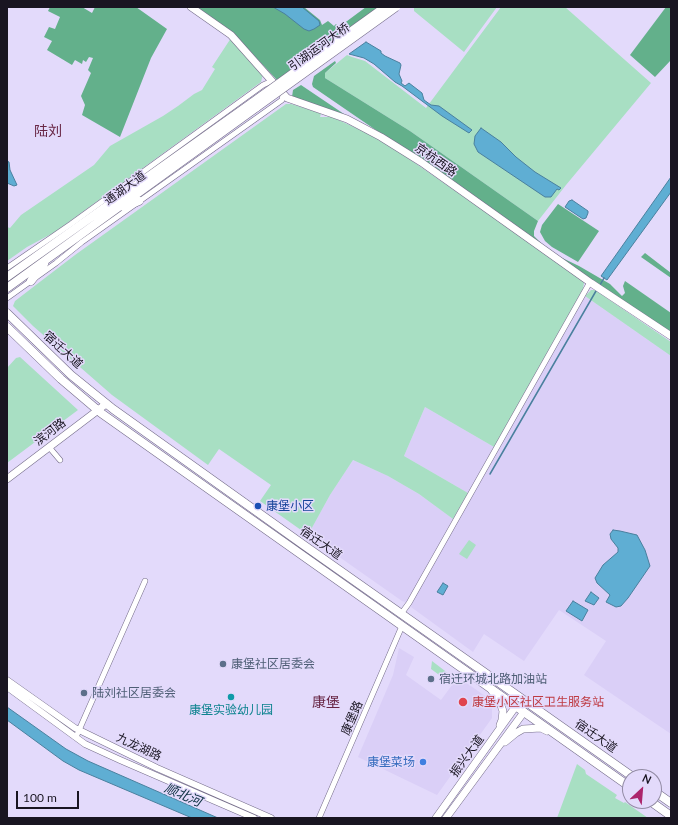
<!DOCTYPE html>
<meta charset="utf-8">
<style>
body{margin:0}
#map{position:relative;width:678px;height:825px;overflow:hidden;background:#e3dafb;font-family:Lato,sans-serif}
canvas{display:block}
.frame{position:absolute;inset:0;border:8px solid #191521;pointer-events:none}
.north{position:absolute;left:622px;top:769px;width:40px;height:40px;box-sizing:border-box;background:#e3dafb;border:1px solid #928ba4;border-radius:50%;rotate:26deg;font-size:11px;font-weight:700;line-height:16px;text-align:center;color:#191521}
.north::after{content:'';display:block;margin:auto;width:14px;height:18px;background:#ac256c;clip-path:polygon(50% 0,100% 100%,50% 72%,0 100%)}
.scale{position:absolute;left:16px;top:791px;width:63px;height:18px;box-sizing:border-box;border:2px solid #191521;border-top:0;padding-left:5px;font-size:12px;line-height:14px;white-space:nowrap;color:#191521;-webkit-text-stroke:3px #e3dafb;paint-order:stroke}
</style>
<div id="map">
<canvas width="678" height="825"></canvas>
<div class="frame"></div>
<div class="north">N</div>
<div class="scale">100 m</div>
</div>
<script>
const ctx = document.querySelector('canvas').getContext('2d');
ctx.lineJoin = 'round';
function fill(path, color) { ctx.fillStyle = color; ctx.fill(path, 'evenodd'); }
const poly = rows => new Path2D(rows.map(r => 'M' + r).join(''));
function trace(path, color, width, dash) { ctx.strokeStyle = color; ctx.lineWidth = width; ctx.lineCap = dash ? 'butt' : 'round'; ctx.setLineDash(dash || []); ctx.stroke(path); }
function label(font, color, halo, rows, align = 'center') {
  ctx.font = font + ' Lato,"Noto Sans SC",sans-serif'; ctx.lineWidth = 3; ctx.setLineDash([]); ctx.textBaseline = 'middle'; ctx.strokeStyle = halo; ctx.fillStyle = color; for (const [text, x, y, turn = 0] of rows) {
    ctx.save(); ctx.translate(x, y); ctx.rotate((+turn || 0) * Math.PI / 180); ctx.textAlign = isNaN(turn) ? turn : align; if (halo) ctx.strokeText(text, 0, 0); ctx.fillText(text, 0, 0); ctx.restore();
  }
}
const built = poly([
 [585,296,671,356,671,734,584,675,606,641,559,610,524,661,484,634,473,652,411,607,412,603],
 [425,407,494,447,468,493,404,456],
 [353,460,388,476,419,494,453,519,407,601,405,602,402,601,308,535,330,495],
 [399,648,414,657,406,675,441,700,458,677,488,698,492,707,492,718,437,795,358,757,393,675]
]);
const green = poly([
 [414,7,497,7,464,52,414,11],
 [501,7,565,7,651,83,566,185,538,221,410,131,325,78,325,73,347,55,352,57,365,61,426,108],
 [231,38,263,74,261,82,55,232,27,247,7,261,7,227,10,228,21,215,94,165,110,146,163,116,178,106,194,94,202,90,215,69,212,67],
 [286,104,291,104,317,112,321,114,320,117,332,117,382,140,582,279,584,283,583,289,494,447,425,407,404,456,468,493,453,519,419,494,388,476,353,460,330,495,308,535,260,501,271,485,219,449,208,465,112,395,33,326,13,306,15,301,75,255],
 [591,290,595,290,671,342,671,356,585,296],
 [20,357,78,410,7,463,7,368,16,358],
 [469,540,476,545,467,559,459,554],
 [432,661,449,674,442,677,431,669],
 [577,764,585,770,586,774,617,795,615,798,624,803,625,802,648,818,557,818]
]);
const forest = poly([
 [50,7,82,7,92,13,95,7,136,7,167,29,151,58,120,137,82,115,85,105,81,96,91,73,88,70,93,58,89,57,86,62,83,60,82,64,75,60,72,65,47,50,52,41,44,37,49,27,55,29,60,17,48,11],
 [196,7,304,7,320,20,322,25,328,21,334,26,336,24,339,27,366,7,379,7,277,80,246,47],
 [666,7,671,7,671,60,655,77,630,55],
 [335,61,336,63,325,73,325,78,410,131,538,221,534,231,534,236,544,246,402,148,313,87,312,84,314,76],
 [301,85,344,114,350,118,292,97,293,90],
 [558,204,599,231,578,262,552,247,545,241,540,232,542,225],
 [645,253,671,273,671,278,641,257],
 [556,255,579,266,610,284,622,296,625,293,623,286,625,281,671,313,671,333]
]);
const water = poly([
 [273,7,302,7,319,21,320,25,314,29,309,31,304,29,285,14,273,7],
 [366,42,381,51,381,53,385,56,400,63,401,65,399,74,402,81,401,83,405,86,409,83,422,93,424,100,431,105,439,106,472,130,469,133,442,116,402,86,395,82,374,64,364,58,349,54,366,42],
 [481,128,501,142,516,157,535,172,561,188,559,190,557,189,551,197,545,197,478,152,474,144,475,136,481,128],
 [7,161,9,162,10,170,17,185,14,186,7,183,7,161],
 [671,177,671,192,607,280,601,276,671,177],
 [572,200,588,211,588,213,586,218,583,219,565,207,569,201,572,200],
 [613,530,620,531,637,535,645,550,650,566,628,598,621,606,616,607,606,602,610,595,597,583,595,578,603,565,618,552,618,548,611,539,610,534,613,530],
 [443,583,448,586,443,595,437,592,443,583],
 [591,592,599,598,594,605,585,601,591,592],
 [573,601,588,610,582,621,566,611,573,601],
 [7,707,66,749,88,761,218,818,192,818,79,770,63,761,7,720,7,707]
]);
const stream = poly([
 [600,285,604,278],
 [490,474,596,291]
]);
const minor = poly([
 [7,268,71,224,263,85,272,81],
 [7,298,56,263,82,242,282,100,283,95],
 [49,447,60,460],
 [401,614,409,603,590,282],
 [76,737,145,581],
 [319,818,402,626]
]);
const tertiary = poly([
 [7,680,75,728,157,768,271,818],
 [7,687,85,744,120,760,254,818]
]);
const secondary = poly([
 [191,7,231,35,287,98,347,119,381,137,421,162,591,283,671,336],
 [7,479,106,404],
 [492,691,499,700,503,711,502,720,500,725],
 [505,742,516,733,523,729,541,728,547,731],
 [436,818,516,706],
 [446,818,524,712]
]);
const primary = poly([
 [124,207,139,201],
 [7,277,253,102],
 [31,281,44,264],
 [7,288,257,107],
 [7,313,71,375,113,409,305,546,633,777],
 [7,327,61,379,101,413,630,787],
 [654,791,671,803],
 [650,801,671,816]
]);
const primaryBridge = poly([
 [253,102,385,7],
 [257,107,396,7]
]);
const markers = [
 [258,506,4,"#1a4fb4"],
 [223,664,4,"#5c6f8a"],
 [431,679,4,"#5c6f8a"],
 [84,693,4,"#5c6f8a"],
 [231,697,4,"#0f9aa8"],
 [463,702,5,"#e0444e"],
 [423,762,4,"#3f7fe0"]
];
const streetNames = [
 ["引湖运河大桥",319,47,-36],
 ["京杭西路",436,160,35],
 ["通湖大道",125,188,-36],
 ["宿迁大道",63,350,43],
 ["滨河路",50,432,-37],
 ["宿迁大道",321,543,35],
 ["康堡路",352,718,-67],
 ["宿迁大道",596,736,35],
 ["九龙湖路",139,747,25],
 ["振兴大道",467,756,-54]
];
const transitNames = [
 ["康堡小区",266,506]
];
const serviceNames = [
 ["康堡社区居委会",231,664],
 ["宿迁环城北路加油站",439,679],
 ["陆刘社区居委会",92,693]
];
const healthNames = [
 ["康堡小区社区卫生服务站",472,702]
];
const cultureNames = [
 ["康堡实验幼儿园",231,710]
];
const shopNames = [
 ["康堡菜场",415,762]
];
const waterNames = [
 ["顺北河",183,795,23]
];
const quarterNames = [
 ["陆刘",48,131],
 ["康堡",326,702]
];
fill(built, '#dacff7');
fill(green, '#a8dfc3');
fill(forest, '#63b08b');
fill(water, '#5faed3');
trace(water, '#4a809e', 1);
trace(stream, '#4a809e', 1.5);
trace(minor, '#756d8a', 6);
trace(tertiary, '#756d8a', 7);
trace(secondary, '#756d8a', 8);
trace(primary, '#756d8a', 9);
trace(minor, '#fff', 5);
trace(tertiary, '#fff', 6);
trace(secondary, '#fff', 7);
trace(primary, '#fff', 8);
trace(primaryBridge, '#756d8a', 9, []);
trace(primaryBridge, '#fff', 8);
for (const [x, y, r, color] of markers) { const dot = new Path2D(); dot.arc(x, y, r, 0, 2 * Math.PI); ctx.fillStyle = color; ctx.fill(dot); trace(dot, '#e3dafb', 1.5); }
label('12px', '#191521', '#e3dafb', streetNames);
label('12px', '#164399', '#e3dafb', transitNames, 'left');
label('12px', '#4e5e75', '#e3dafb', serviceNames, 'left');
label('12px', '#be3a42', '#e3dafb', healthNames, 'left');
label('12px', '#0d838f', '#e3dafb', cultureNames);
label('12px', '#366cbe', '#e3dafb', shopNames, 'right');
label('italic 13px', '#082d3d', '#e3dafb', waterNames);
label('14px', '#682645', '#e3dafb', quarterNames);
</script>
